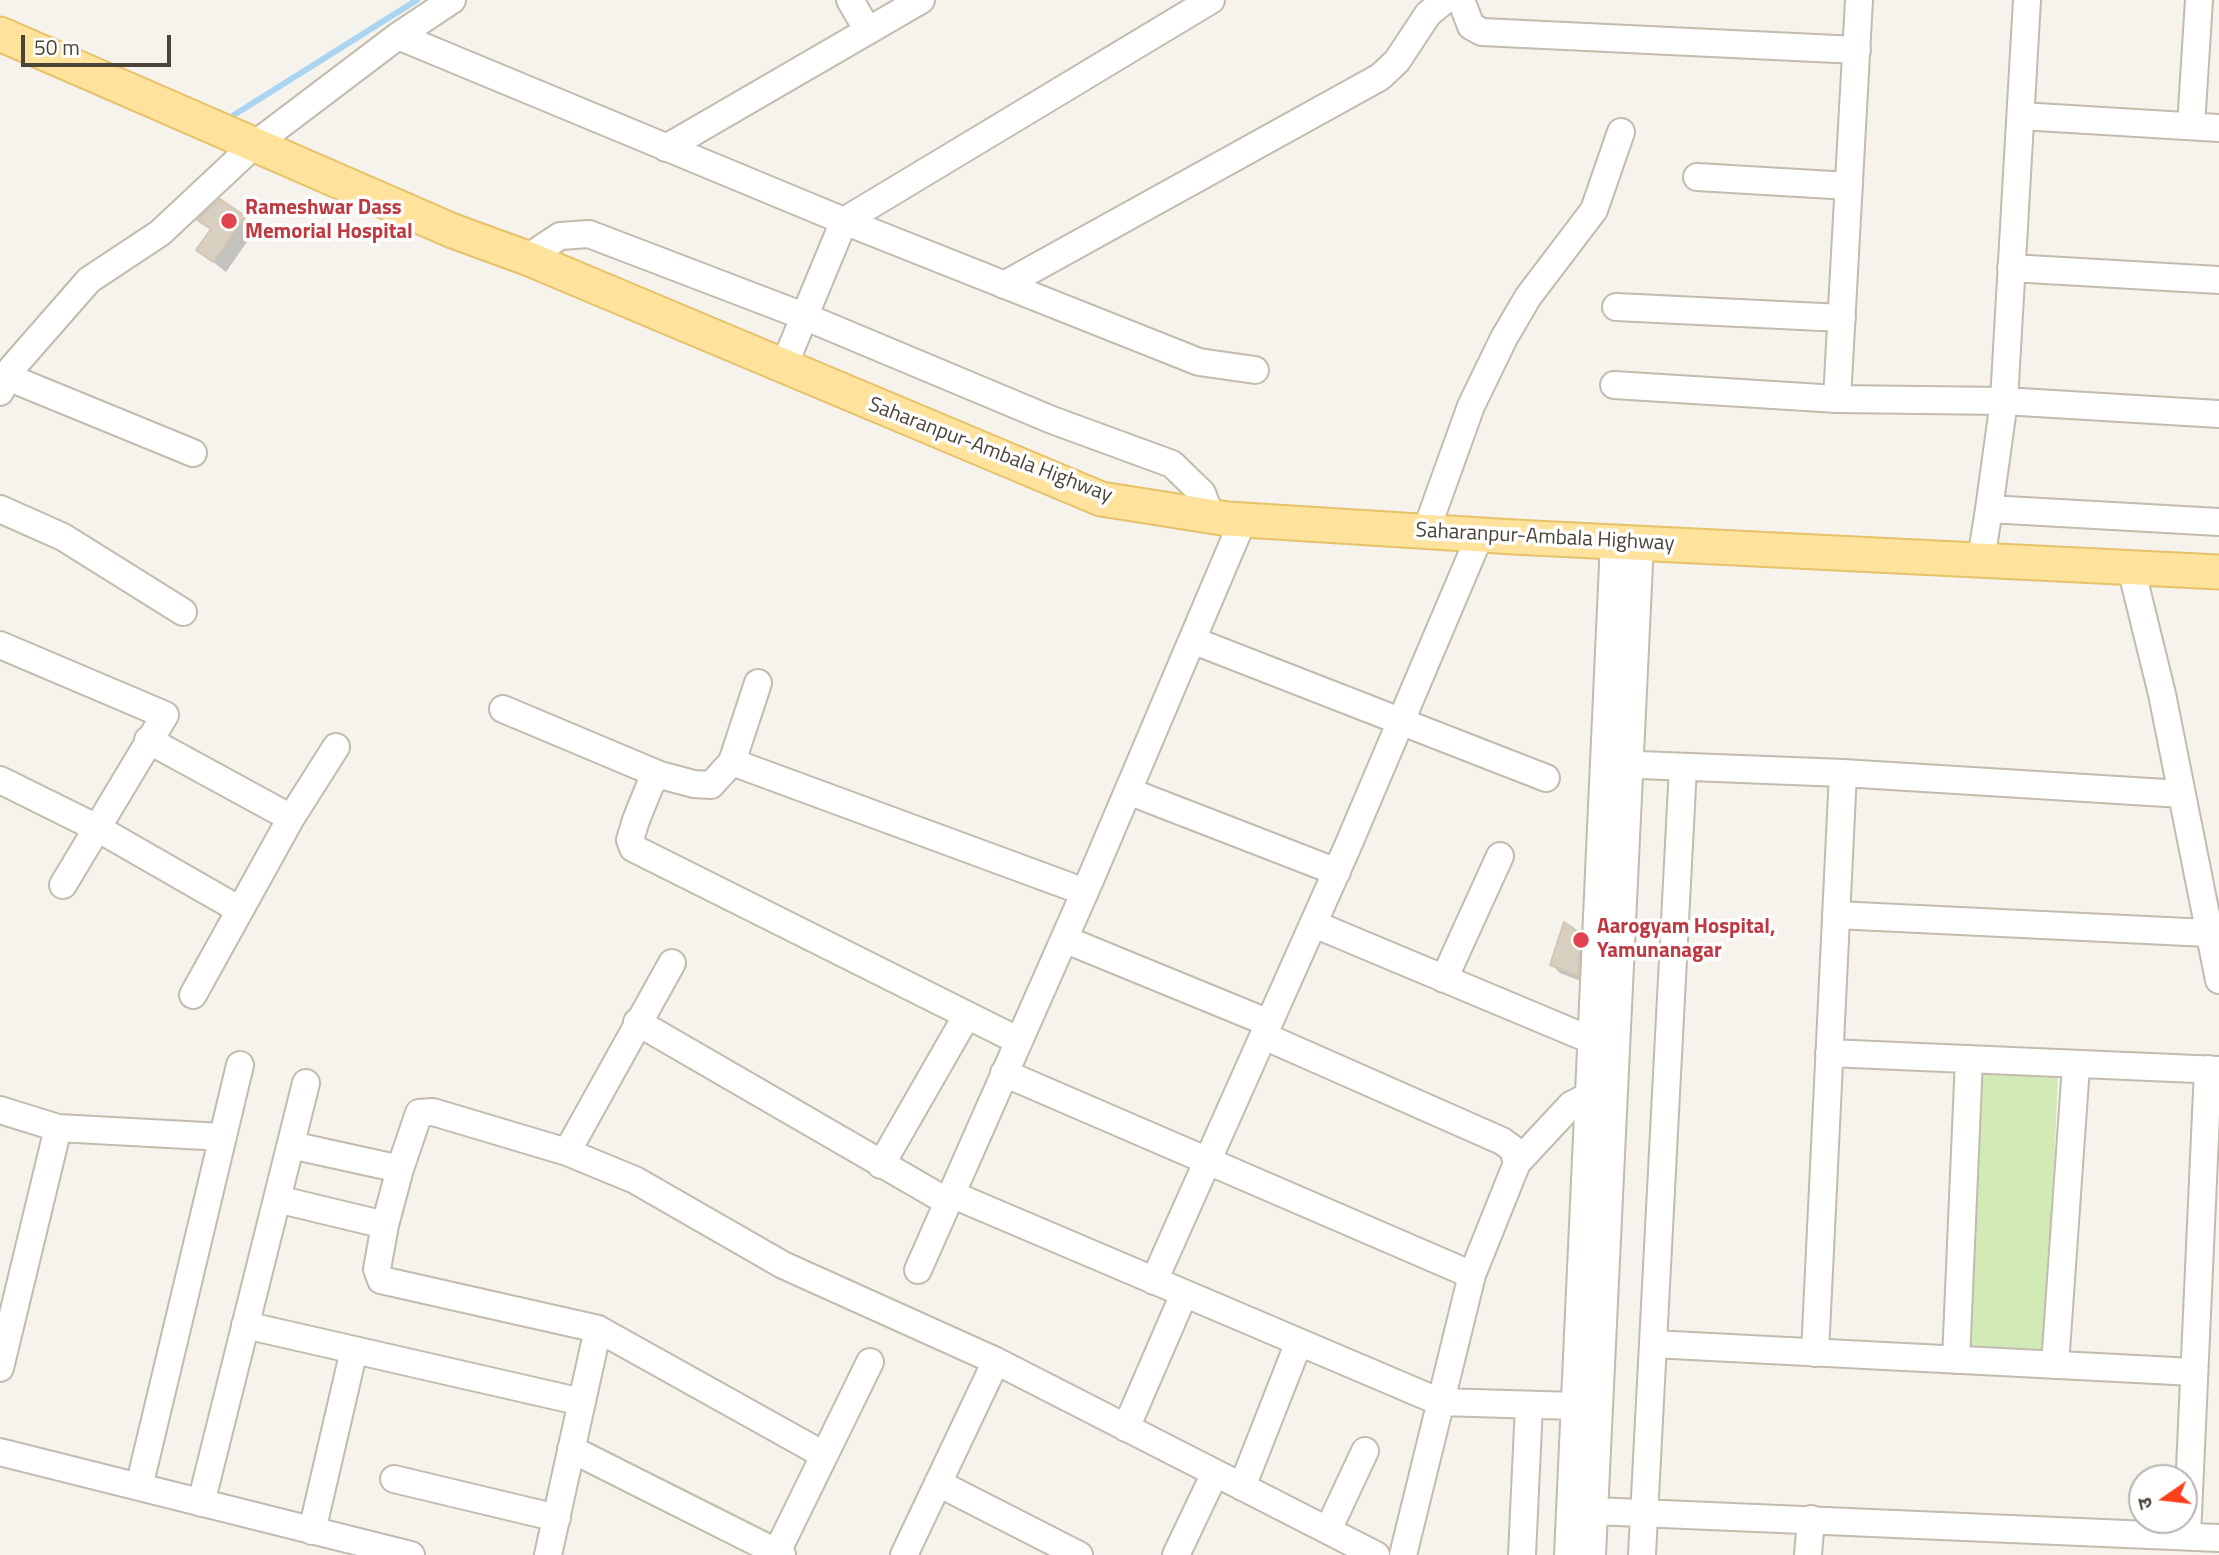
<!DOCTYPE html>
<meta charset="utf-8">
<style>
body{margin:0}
#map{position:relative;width:2219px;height:1555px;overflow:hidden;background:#f6f3ec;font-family:"Titillium Web","Noto Sans Devanagari",sans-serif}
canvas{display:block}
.north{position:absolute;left:2128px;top:1464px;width:70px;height:70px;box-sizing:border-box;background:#fff;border:2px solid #b7b4b0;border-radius:50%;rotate:256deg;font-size:19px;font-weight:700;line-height:28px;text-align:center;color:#4b4439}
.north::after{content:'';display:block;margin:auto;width:24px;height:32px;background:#fc3f1d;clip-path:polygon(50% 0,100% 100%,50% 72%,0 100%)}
.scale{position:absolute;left:21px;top:35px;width:150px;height:32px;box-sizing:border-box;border:4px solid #4b4439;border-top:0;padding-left:9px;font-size:21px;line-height:24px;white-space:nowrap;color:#4b4439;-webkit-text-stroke:5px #fff;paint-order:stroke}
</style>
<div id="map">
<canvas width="2219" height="1555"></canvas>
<div class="north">उ</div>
<div class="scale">50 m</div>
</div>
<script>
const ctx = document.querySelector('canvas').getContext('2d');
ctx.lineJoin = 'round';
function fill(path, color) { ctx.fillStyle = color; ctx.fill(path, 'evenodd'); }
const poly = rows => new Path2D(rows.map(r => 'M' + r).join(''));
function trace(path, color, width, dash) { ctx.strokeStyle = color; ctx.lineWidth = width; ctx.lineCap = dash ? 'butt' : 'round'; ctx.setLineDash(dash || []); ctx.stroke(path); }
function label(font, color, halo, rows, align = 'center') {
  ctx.font = font + ' "Titillium Web",sans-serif'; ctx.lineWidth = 7; ctx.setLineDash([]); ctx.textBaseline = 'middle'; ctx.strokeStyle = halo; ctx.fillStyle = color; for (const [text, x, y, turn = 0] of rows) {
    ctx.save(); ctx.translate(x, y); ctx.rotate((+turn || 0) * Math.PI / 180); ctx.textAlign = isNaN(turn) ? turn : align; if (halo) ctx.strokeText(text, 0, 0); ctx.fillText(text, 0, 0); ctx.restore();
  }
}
const green = poly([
 [1980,1071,2058,1074,2046,1351,1967,1347]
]);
const shadow = poly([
 [244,217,256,229,226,272,198,250,211,231,200,220],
 [1579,934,1588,942,1586,983,1560,973,1552,965]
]);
const stream = poly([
 [234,115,417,0]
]);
const building = poly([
 [220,199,245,216,213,262,196,250,211,229,197,220,220,199],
 [1564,922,1580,933,1579,976,1550,965,1564,922]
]);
const minor = poly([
 [850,0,868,31],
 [1461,0,1471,26,1482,32,1857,50],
 [398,36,844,221,1199,362,1255,370],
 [2021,116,2219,128],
 [2191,126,2199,0],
 [666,148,921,0],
 [1697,177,1849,186],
 [527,258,560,236,589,234,806,317,1052,420,1172,464,1202,493,1211,517],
 [2011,268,2219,280],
 [1004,285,1380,77,1397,61,1428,14,1445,0],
 [1616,307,1842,318],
 [783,368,844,221,1211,0],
 [10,378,193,453],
 [1614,385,1837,399,2004,401,2219,414],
 [0,392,12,368,89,280,160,233,254,145,398,36,452,0],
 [1837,399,1859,0],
 [0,509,63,537,183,612],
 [1989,509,2004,401,2027,0],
 [1426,531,1471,406,1504,338,1528,297,1594,210,1621,132],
 [1981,560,1989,509,2219,522],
 [2131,568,2162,694,2219,980],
 [1192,640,1546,778],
 [0,645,165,715,63,885],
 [758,683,732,762,711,785,694,784,660,775,651,783,636,820,630,840,633,848,1019,1041],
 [503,709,660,775],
 [148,740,291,818],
 [732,762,1085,892],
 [1614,764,1843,773,2182,794],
 [0,780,97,828,240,910],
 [1128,791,1337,872],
 [1836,915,2208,933],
 [1314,924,1591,1040],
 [1064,939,1269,1023],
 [1444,979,1500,856],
 [193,995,291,818,336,747],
 [637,1022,948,1202],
 [1264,1036,1502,1141,1513,1149,1517,1163,1472,1275,1403,1555],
 [1829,1053,2219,1070],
 [1004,1073,1472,1275],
 [0,1110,58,1128,223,1137],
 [291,1145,400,1169],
 [567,1152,672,963],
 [1517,1163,1571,1105,1589,1096],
 [881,1165,967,1015],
 [951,1194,1440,1402,1575,1406],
 [277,1199,385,1225],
 [918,1270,1091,878,1243,520],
 [1154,1281,1347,848,1480,535],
 [245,1325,582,1402],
 [1653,1344,2194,1372],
 [1815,1353,1843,773],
 [1956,1360,1969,1059],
 [2055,1365,2076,1066],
 [0,1368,58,1128],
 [1126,1428,1184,1294],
 [571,1449,782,1555],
 [0,1452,411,1555],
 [824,1455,598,1329,381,1280,377,1269,385,1225,400,1169,419,1113,433,1112,567,1152,635,1180,783,1265,996,1361,1376,1555],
 [394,1479,557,1518],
 [938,1483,1079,1555],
 [139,1487,240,1065],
 [1242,1487,1299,1342],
 [201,1503,306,1083],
 [1594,1511,2219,1538],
 [1328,1530,1365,1451],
 [312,1531,354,1350],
 [2187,1536,2208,1069],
 [777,1552,870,1362],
 [548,1555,598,1329],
 [904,1555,996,1361],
 [1176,1555,1215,1473],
 [1522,1555,1529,1405],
 [1568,1555,1614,542],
 [1592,1555,1640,543],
 [1642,1555,1683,767],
 [1808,1555,1811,1519]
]);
const major = poly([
 [0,34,453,231,527,258,1101,499,1228,519,1514,537,2219,572]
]);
const markers = [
 [229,221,9,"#e0444e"],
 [1581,940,9,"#e0444e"]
];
const healthNames = [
 ["Rameshwar Dass",245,209],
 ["Memorial Hospital",245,233],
 ["Aarogyam Hospital,",1597,928],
 ["Yamunanagar",1597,952]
];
const streetNames = [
 ["Saharanpur-Ambala Highway",990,451,21],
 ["Saharanpur-Ambala Highway",1545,538,3]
];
fill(green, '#d2eab5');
fill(shadow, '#0003');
trace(stream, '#a9d4f2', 6);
fill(building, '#d8cfc1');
trace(building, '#d3c7b4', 2);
trace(minor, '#c2bbae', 30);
trace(major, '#e6c16a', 37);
trace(minor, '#fff', 26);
trace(major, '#ffe39c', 33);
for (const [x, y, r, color] of markers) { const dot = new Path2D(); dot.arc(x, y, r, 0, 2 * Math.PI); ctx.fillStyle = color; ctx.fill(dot); trace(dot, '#fff', 2.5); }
label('bold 21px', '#be3a42', '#fff', healthNames, 'left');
label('21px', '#4b4439', '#fff', streetNames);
</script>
